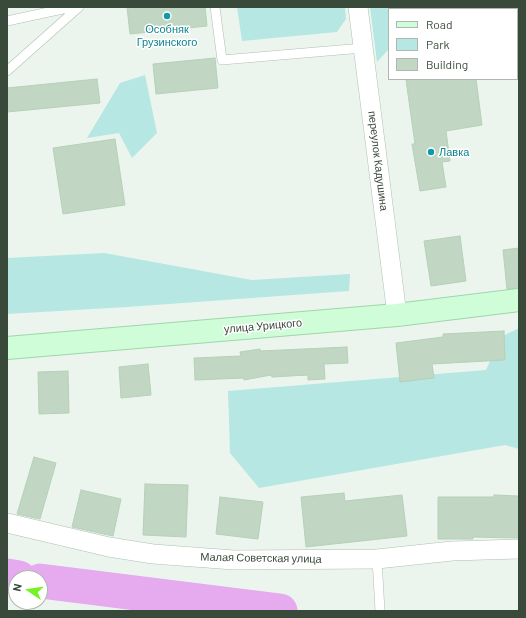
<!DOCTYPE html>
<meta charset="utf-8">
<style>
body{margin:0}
#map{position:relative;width:526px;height:618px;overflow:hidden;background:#ebf5ed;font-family:Barlow,sans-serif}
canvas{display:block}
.frame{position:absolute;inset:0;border:8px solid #39493a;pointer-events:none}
.legend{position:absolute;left:388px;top:8px;width:130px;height:72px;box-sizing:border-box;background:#fff;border:1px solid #b0b6b0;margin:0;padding:5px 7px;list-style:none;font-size:12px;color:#39493a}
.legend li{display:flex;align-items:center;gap:8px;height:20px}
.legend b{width:20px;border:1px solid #b0b6b0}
.north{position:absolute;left:8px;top:570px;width:40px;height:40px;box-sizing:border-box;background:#fff;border:1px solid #b0b6b0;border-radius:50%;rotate:283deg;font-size:11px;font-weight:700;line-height:16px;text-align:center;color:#39493a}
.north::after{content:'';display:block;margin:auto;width:14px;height:18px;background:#74f225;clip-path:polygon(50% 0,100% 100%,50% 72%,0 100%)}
</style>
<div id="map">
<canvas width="526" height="618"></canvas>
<div class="frame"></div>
<ul class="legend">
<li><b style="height:5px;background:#cefdd8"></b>Road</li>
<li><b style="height:11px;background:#b6e7e3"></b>Park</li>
<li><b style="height:11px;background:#c1d6c3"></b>Building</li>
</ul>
<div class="north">N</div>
</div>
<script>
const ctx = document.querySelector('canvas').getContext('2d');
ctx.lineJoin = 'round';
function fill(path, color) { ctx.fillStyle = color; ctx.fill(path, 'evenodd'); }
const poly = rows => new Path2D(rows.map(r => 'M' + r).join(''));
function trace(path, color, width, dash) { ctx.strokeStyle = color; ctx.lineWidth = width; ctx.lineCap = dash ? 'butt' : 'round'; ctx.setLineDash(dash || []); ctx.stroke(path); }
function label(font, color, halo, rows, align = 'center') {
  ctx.font = font + ' Barlow,sans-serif'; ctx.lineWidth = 3; ctx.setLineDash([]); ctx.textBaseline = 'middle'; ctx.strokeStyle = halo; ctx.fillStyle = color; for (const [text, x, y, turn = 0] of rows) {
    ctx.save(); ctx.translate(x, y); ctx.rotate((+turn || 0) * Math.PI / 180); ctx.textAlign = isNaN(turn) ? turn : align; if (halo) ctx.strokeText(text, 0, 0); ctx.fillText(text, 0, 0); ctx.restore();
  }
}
const green = poly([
 [237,7,345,7,346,19,337,32,242,41],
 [370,7,388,7,389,13,389,49,377,62],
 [145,75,157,133,132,158,119,133,87,138,120,83],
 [104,253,252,280,350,274,349,291,127,307,7,314,7,258],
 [519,328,519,449,505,445,259,488,230,453,228,391,486,370,501,337]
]);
const river = poly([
 [7,576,19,578],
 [40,581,280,611]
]);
const building = poly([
 [127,7,205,7,207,26,130,34,127,7],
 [215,58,218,88,156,94,153,64,215,58],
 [97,79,100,103,7,112,7,88,97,79],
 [415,79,476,79,482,125,446,131,450,161,442,162,446,187,420,191,412,144,415,144,406,80,415,79],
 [115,139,125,205,63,214,53,148,115,139],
 [460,236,466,281,431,286,424,241,460,236],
 [519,248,519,288,507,289,503,250,519,248],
 [504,331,505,360,432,364,434,378,400,382,396,343,443,337,443,334,504,331],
 [347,347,348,363,324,364,325,379,308,380,308,375,272,377,271,375,244,380,244,378,195,380,194,358,241,356,240,352,260,349,260,351,347,347],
 [148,364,151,395,121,398,119,367,148,364],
 [68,371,69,413,39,414,38,372,68,371],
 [34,457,56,463,40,519,17,514,34,457],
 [145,484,188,485,186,537,143,535,145,484],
 [81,490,121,499,113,536,72,527,81,490],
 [344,493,345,501,402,495,407,536,306,547,301,497,344,493],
 [494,495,519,496,519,538,473,537,473,539,438,539,438,497,494,497,494,495],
 [220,497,263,502,258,539,216,534,220,497]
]);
const lane = poly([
 [215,7,222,60,363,48],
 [7,21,72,7],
 [7,71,79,7],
 [377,559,380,611]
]);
const street = poly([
 [358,7,397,315],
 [7,523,109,547,153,554,234,560,377,559,452,551,519,549]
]);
const secondary = poly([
 [7,348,397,315,519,300]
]);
const markers = [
 [167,16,4,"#0f9aa8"],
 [431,152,4,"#0f9aa8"]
];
const cultureNames = [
 ["Особняк",167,29],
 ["Грузинского",167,42],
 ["Лавка",439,152,"left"]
];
const streetNames = [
 ["переулок Кадушина",378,161,83],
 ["улица Урицкого",263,326,-5],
 ["Малая Советская улица",261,558,1]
];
fill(green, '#b6e7e3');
trace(river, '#e6abef', 35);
fill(building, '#c1d6c3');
trace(building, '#b4d1b7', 1);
trace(lane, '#aec1b0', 10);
trace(street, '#aec1b0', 20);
trace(secondary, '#9fd6aa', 24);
trace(lane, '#fff', 9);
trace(street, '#fff', 19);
trace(secondary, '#cefdd8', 22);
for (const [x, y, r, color] of markers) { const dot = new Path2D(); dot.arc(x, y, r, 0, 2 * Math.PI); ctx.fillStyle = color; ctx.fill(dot); trace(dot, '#fff', 1.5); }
label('11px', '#0d838f', '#fff', cultureNames);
label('11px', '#39493a', '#fff', streetNames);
</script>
